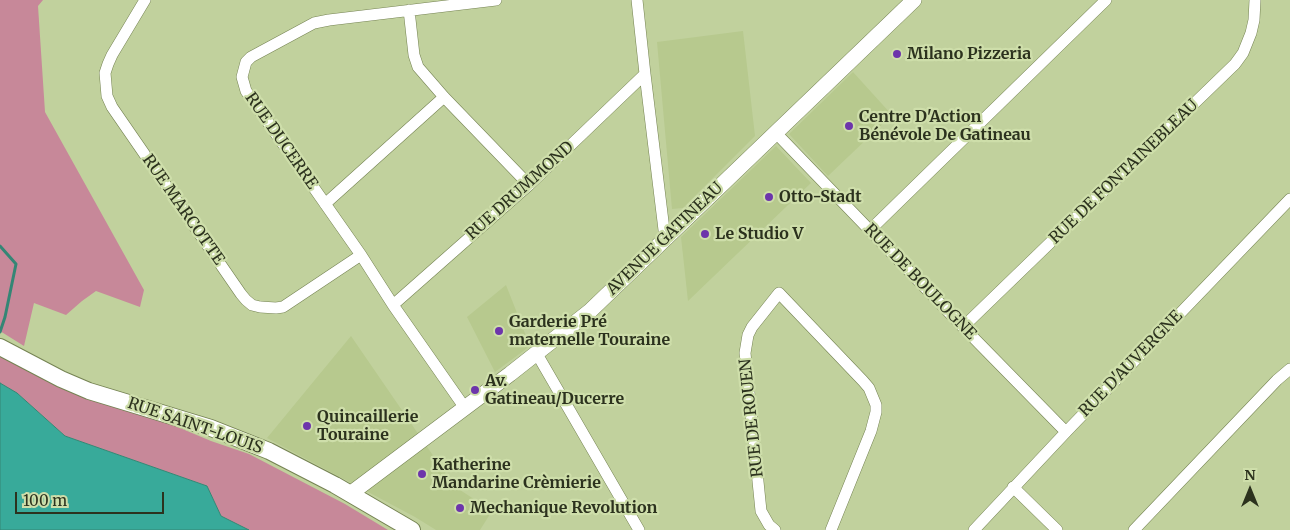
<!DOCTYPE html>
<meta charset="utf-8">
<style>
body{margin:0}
#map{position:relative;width:1290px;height:530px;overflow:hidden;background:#c1d19d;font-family:Merriweather,serif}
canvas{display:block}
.north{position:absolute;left:1225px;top:465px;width:50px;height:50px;-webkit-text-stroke:4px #cedeaa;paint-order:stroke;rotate:0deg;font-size:14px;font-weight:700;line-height:20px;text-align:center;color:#2c321e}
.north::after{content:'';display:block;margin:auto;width:18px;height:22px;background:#2c321e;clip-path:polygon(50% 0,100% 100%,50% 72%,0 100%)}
.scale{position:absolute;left:15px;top:492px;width:149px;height:22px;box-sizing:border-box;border:2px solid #2c321e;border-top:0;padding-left:6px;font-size:15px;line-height:18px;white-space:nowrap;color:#2c321e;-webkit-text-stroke:4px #cedeaa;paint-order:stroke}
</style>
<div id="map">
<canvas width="1290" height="530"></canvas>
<div class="north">N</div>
<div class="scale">100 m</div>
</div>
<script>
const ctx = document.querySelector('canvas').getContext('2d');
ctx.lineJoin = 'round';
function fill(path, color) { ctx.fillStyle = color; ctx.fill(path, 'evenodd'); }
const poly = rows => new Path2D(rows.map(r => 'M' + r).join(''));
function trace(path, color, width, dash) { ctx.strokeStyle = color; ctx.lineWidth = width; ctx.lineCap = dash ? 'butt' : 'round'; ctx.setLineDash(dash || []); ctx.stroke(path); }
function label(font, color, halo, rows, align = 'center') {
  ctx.font = font + ' Merriweather,serif'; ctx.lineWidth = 4.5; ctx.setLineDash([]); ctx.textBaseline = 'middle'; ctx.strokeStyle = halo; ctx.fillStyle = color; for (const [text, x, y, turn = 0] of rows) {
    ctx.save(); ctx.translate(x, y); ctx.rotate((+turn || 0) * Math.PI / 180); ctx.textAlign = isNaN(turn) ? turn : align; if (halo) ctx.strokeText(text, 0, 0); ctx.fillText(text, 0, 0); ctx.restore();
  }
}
const built = poly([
 [743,31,755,136,683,208,672,209,657,42],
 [853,72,892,115,828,176,789,134],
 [776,146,811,183,688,301,681,237],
 [506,285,530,346,495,372,467,317],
 [351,336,454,486,492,511,480,530,436,530,415,517,267,438]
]);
const green = poly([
 [0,0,43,0,38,6,45,112,144,290,140,307,96,291,82,301,66,315,34,303,24,346,0,331],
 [0,353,67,389,128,411,168,423,211,441,249,454,345,504,388,530,249,530,221,516,207,486,65,436,17,393,0,383]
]);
const water = poly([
 [0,383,17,393,65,436,207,486,221,516,249,530,0,530,0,383]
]);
const stream = poly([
 [0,246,16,264,5,317,0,332]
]);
const minor = poly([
 [145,0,112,55,108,64,105,73,107,96,112,107,241,294,246,300,252,305,260,307,276,308,283,307,361,255],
 [637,0,645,74,665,238],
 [409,10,414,55,418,67,444,97,529,185],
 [776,133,963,327,1066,432],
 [325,204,444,97],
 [870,230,1106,0],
 [393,305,529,185,645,74],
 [963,327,1235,64,1243,53,1251,33,1254,20,1255,0],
 [537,354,639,530],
 [465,408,393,305,361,255,246,91,242,77,246,62,251,57,314,23,329,20,496,0],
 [1013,487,1057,530],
 [775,530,769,525,761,511,745,353,748,335,752,327,779,293,863,381,869,388,876,405,876,412,871,431,831,530],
 [974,530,1066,432,1290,199],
 [1134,530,1277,380,1290,369]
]);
const tertiary = poly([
 [350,494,510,374,590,311,914,0]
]);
const secondary = poly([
 [0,347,61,379,89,391,211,428,269,451,335,485,412,530]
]);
const markers = [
 [897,54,5,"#6d35ab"],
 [849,126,5,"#6d35ab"],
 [769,197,5,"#6d35ab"],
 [705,234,5,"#6d35ab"],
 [499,331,5,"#6d35ab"],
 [475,390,5,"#6d35ab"],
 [307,426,5,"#6d35ab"],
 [422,474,5,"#6d35ab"],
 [460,508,5,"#6d35ab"]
];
const poiNames = [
 ["Milano Pizzeria",907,54],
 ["Centre D'Action",859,117],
 ["Bénévole De Gatineau",859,135],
 ["Otto-Stadt",779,197],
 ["Le Studio V",715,234],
 ["Garderie Pré",509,322],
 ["maternelle Touraine",509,340],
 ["Av.",485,381],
 ["Gatineau/Ducerre",485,399],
 ["Quincaillerie",317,417],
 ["Touraine",317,435],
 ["Katherine",432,465],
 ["Mandarine Crèmierie",432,483],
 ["Mechanique Revolution",470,508]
];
const streetNames = [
 ["RUE DUCERRE",281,141,55],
 ["RUE DE FONTAINEBLEAU",1124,172,-44],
 ["RUE DRUMMOND",520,191,-42],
 ["RUE MARCOTTE",183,210,55],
 ["AVENUE GATINEAU",665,239,-44],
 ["RUE DE BOULOGNE",920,282,46],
 ["RUE D'AUVERGNE",1131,364,-46],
 ["RUE DE ROUEN",752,418,-96],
 ["RUE SAINT-LOUIS",195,426,19]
];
fill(built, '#b7c98e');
fill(green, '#c78899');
fill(water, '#38aa9a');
trace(water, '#348675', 1);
trace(stream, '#348675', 3);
trace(minor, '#758353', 12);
trace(tertiary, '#758353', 16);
trace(secondary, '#758353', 18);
trace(minor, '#fff', 11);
trace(tertiary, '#fff', 15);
trace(secondary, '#fff', 16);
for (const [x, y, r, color] of markers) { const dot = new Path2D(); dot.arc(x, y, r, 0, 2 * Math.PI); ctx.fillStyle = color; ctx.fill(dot); trace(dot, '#cedeaa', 2); }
label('bold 16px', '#2c321e', '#cedeaa', poiNames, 'left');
label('16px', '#2c321e', '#cedeaa', streetNames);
</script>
